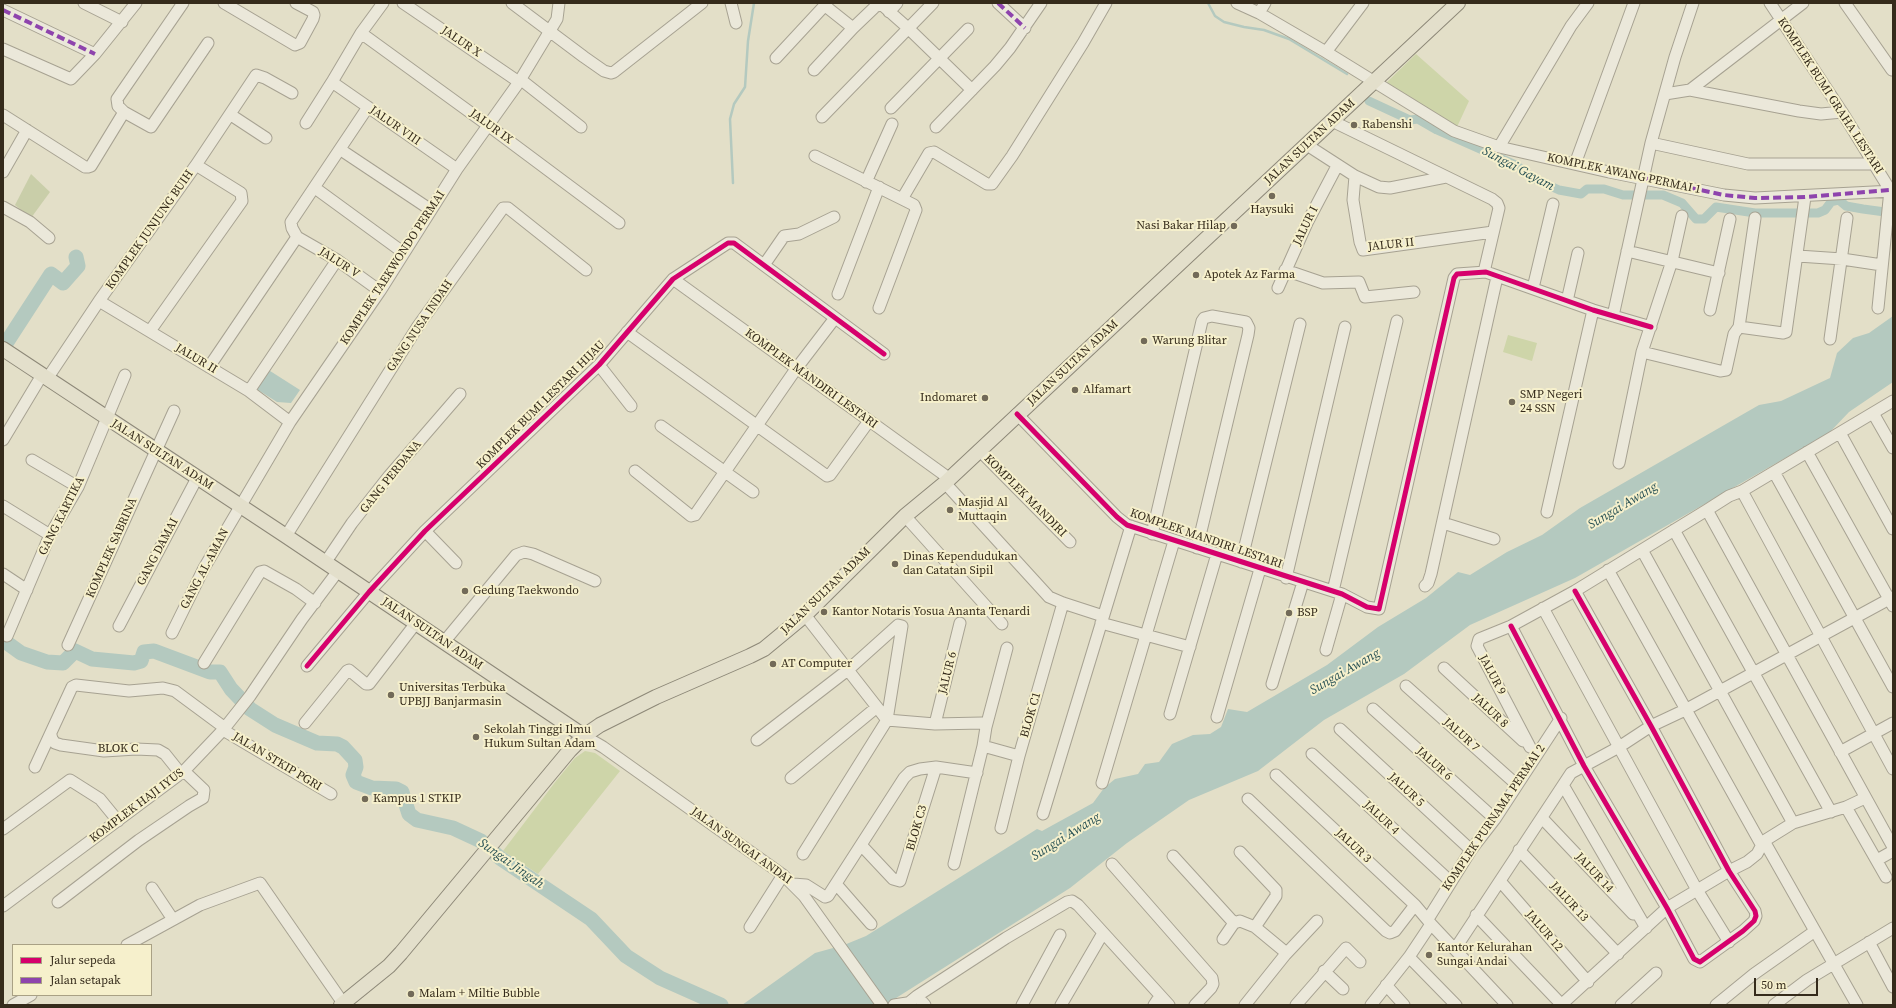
<!DOCTYPE html>
<style>
body{margin:0}
#map{position:relative;width:1896px;height:1008px;overflow:hidden;background:#e3dfc8;font-family:"Source Serif 4",serif}
canvas{display:block}
.frame{position:absolute;inset:0;border:4px solid #352b1b;pointer-events:none}
.legend{position:absolute;left:12px;top:944px;width:140px;height:52px;box-sizing:border-box;background:#f6f0cc;border:1px solid #a9a185;margin:0;padding:5px 7px;list-style:none;font-size:12px;color:#352b1b}
.legend li{display:flex;align-items:center;gap:8px;height:20px}
.legend b{width:20px;border:1px solid #a9a185}
.scale{position:absolute;left:1754px;top:978px;width:64px;height:18px;box-sizing:border-box;border:2px solid #352b1b;border-top:0;padding-left:5px;font-size:12px;line-height:14px;white-space:nowrap;color:#352b1b;-webkit-text-stroke:3px #f6f0cc;paint-order:stroke}
</style>
<div id="map">
<canvas width="1896" height="1008"></canvas>
<div class="frame"></div>
<ul class="legend">
<li><b style="height:5px;background:#d6006c"></b>Jalur sepeda</li>
<li><b style="height:5px;background:#8e44ad"></b>Jalan setapak</li>
</ul>
<div class="scale">50 m</div>
</div>
<script>
const ctx = document.querySelector('canvas').getContext('2d');
ctx.lineJoin = 'round';
function fill(path, color) { ctx.fillStyle = color; ctx.fill(path, 'evenodd'); }
const poly = rows => new Path2D(rows.map(r => 'M' + r).join(''));
function trace(path, color, width, dash) { ctx.strokeStyle = color; ctx.lineWidth = width; ctx.lineCap = dash ? 'butt' : 'round'; ctx.setLineDash(dash || []); ctx.stroke(path); }
function label(font, color, halo, rows, align = 'center') {
  ctx.font = font + ' "Source Serif 4",serif'; ctx.lineWidth = 4; ctx.setLineDash([]); ctx.textBaseline = 'middle'; ctx.strokeStyle = halo; ctx.fillStyle = color; for (const [text, x, y, turn = 0] of rows) {
    ctx.save(); ctx.translate(x, y); ctx.rotate((+turn || 0) * Math.PI / 180); ctx.textAlign = isNaN(turn) ? turn : align; if (halo) ctx.strokeText(text, 0, 0); ctx.fillText(text, 0, 0); ctx.restore();
  }
}
const green = poly([
 [1416,54,1469,101,1457,127,1386,83],
 [1508,335,1537,343,1532,361,1503,352],
 [585,751,595,753,620,771,538,874,503,851,556,781,575,758]
]);
const cemetery = poly([
 [31,174,50,192,31,218,15,205]
]);
const water = poly([
 [1893,316,1893,382,1849,412,1829,433,1575,578,1470,625,1404,674,1324,720,1258,771,1189,800,1127,843,1070,888,885,1005,742,1005,815,953,844,945,866,936,1037,829,1042,831,1093,803,1104,788,1115,779,1138,774,1145,764,1159,762,1172,744,1193,735,1210,734,1221,727,1228,709,1247,712,1327,665,1378,627,1426,598,1458,572,1470,575,1507,552,1542,535,1580,508,1759,405,1781,401,1830,378,1837,353,1853,338,1869,333],
 [267,369,300,390,291,403,277,402,255,388]
]);
const stream = poly([
 [1208,3,1215,16,1224,22,1244,27,1264,30,1289,39,1347,74],
 [733,183,730,119,734,104,745,87,748,41,754,3]
]);
const canal = poly([
 [1369,101,1410,120,1418,119,1437,130,1516,165,1531,177,1559,190,1581,194,1587,189,1604,189,1623,195,1663,195,1682,203,1696,219,1704,219,1716,207,1755,213,1818,213,1825,210,1831,202,1839,200,1846,206,1863,209,1885,212,1893,207]
]);
const river = poly([
 [3,348,51,274,63,283,78,266,76,257],
 [3,640,21,653,47,662,63,663,75,651,92,659,134,663,141,661,144,652,154,651,210,672,220,672,231,689,250,709,275,725,317,743,337,744,343,747,355,760,356,767,353,775,356,782,372,788,396,789,402,792,409,814,417,820,453,828,481,841,500,858,591,919,626,956,660,978,721,1005]
]);
const minor = poly([
 [84,3,122,22],
 [183,3,117,99,118,106,124,112,151,127,208,43],
 [224,3,295,45,300,43,313,19,314,15,313,12,296,3],
 [383,3,361,33,332,82,457,169],
 [403,3,519,82],
 [512,3,584,57,604,71,611,73,614,72,702,3],
 [731,3,736,23],
 [998,3,1025,28],
 [1237,3,1259,13,1326,52,1454,131,1499,147,1609,172,1724,195,1755,198,1893,191],
 [1770,3,1842,112,1890,190],
 [1845,3,1892,70],
 [824,5,853,28],
 [3,10,95,54],
 [889,12,897,3],
 [1259,13,1265,3],
 [361,33,489,126,619,223],
 [3,49,71,79,95,54,136,3],
 [1326,52,1363,3],
 [776,58,827,3],
 [814,70,853,28,876,6,882,5,908,28,972,90],
 [520,79,581,127],
 [1690,90,1803,3],
 [1665,94,1690,90,1799,111,1821,114,1842,112],
 [368,107,291,222,292,228,297,237,337,260,380,291],
 [891,108,968,29],
 [3,115,85,167,88,167,91,166,124,112],
 [231,115,266,138],
 [822,117,933,3],
 [1332,121,1492,199,1497,203,1499,208,1484,272],
 [306,123,332,82],
 [936,127,995,66,1010,48,1041,3],
 [1651,143,1748,164,1875,164],
 [1307,145,1355,176,1379,187,1390,188,1446,177],
 [1499,147,1571,26,1588,3],
 [341,150,431,210],
 [815,156,902,199],
 [1575,164,1634,3],
 [196,165,256,75,265,78,292,93],
 [3,172,27,130],
 [1355,176,1353,200,1360,242,1363,250,1493,232],
 [866,182,892,124],
 [315,188,404,253],
 [3,207,30,222,49,238],
 [1627,251,1719,273],
 [1798,256,1842,259,1882,265],
 [764,265,784,236,799,234,834,217],
 [1285,270,1323,283,1359,282,1365,297,1414,292],
 [673,279,950,479],
 [1278,288,1307,223,1337,166],
 [1533,288,1553,204],
 [838,294,879,187],
 [99,301,249,391,290,422],
 [1567,301,1578,253],
 [879,308,916,210,914,205,902,199,929,153,934,152,987,184,992,184,1012,156,1083,43,1106,3],
 [1878,308,1890,190],
 [1710,310,1730,219],
 [1613,316,1651,143,1675,57,1693,3],
 [1739,327,1783,333,1786,332,1805,197],
 [627,332,827,476,830,475,869,421],
 [1830,339,1847,218],
 [1642,352,1720,371,1726,370,1734,334,1739,327,1755,218],
 [599,365,631,406],
 [209,367,297,237],
 [47,379,99,301,196,165,241,193,242,201,150,331],
 [249,391,337,260],
 [1873,413,1893,448],
 [1017,414,1117,517,1127,525,1342,594,1367,607,1379,609,1454,278,1457,274,1486,272,1593,310,1651,327],
 [661,426,753,492],
 [1840,433,1893,529],
 [3,440,42,375],
 [979,450,1070,542],
 [1807,452,1893,606],
 [32,460,78,487],
 [1619,463,1642,352,1672,261,1682,216],
 [635,471,691,516,695,515,796,369,835,318],
 [1774,472,1893,687],
 [945,483,1049,597,1063,603,1103,616],
 [1742,491,1893,769],
 [3,506,50,535],
 [1707,510,1893,847],
 [1547,512,1593,310],
 [905,516,1002,624],
 [1443,523,1494,539],
 [1674,530,1831,812],
 [425,531,456,563],
 [1152,534,1202,321,1204,318,1212,316,1246,322,1249,328,1248,335,1197,548],
 [286,536,418,326,503,208,508,208,586,270],
 [1642,550,1793,823],
 [1241,562,1300,324],
 [325,563,352,523,389,476,460,394],
 [1608,570,1761,844],
 [3,574,27,590],
 [1286,578,1345,327],
 [1425,586,1428,583,1431,574,1497,277],
 [1333,591,1397,321],
 [1543,608,1697,890,1729,942],
 [805,615,887,720,935,724,982,723,986,727,983,746,1019,756],
 [1101,623,1190,647],
 [119,626,197,478],
 [1511,626,1584,766,1667,908,1694,959,1700,962,1743,931,1754,921,1756,916,1755,911,1729,871,1651,726,1575,591],
 [172,633,204,568,290,422,380,291,457,169,519,82,557,19,559,3],
 [7,636,50,535,78,487,125,375],
 [444,642,516,555,524,552,533,554,595,581],
 [68,645,174,411],
 [1326,650,1342,594],
 [204,663,260,572,264,571,296,589,315,603],
 [307,666,369,592,425,531,599,365,673,279,728,243,734,243,884,354],
 [1444,668,1523,741],
 [1272,684,1303,582],
 [1406,686,1516,784],
 [1373,709,1495,819],
 [1170,714,1217,554],
 [1217,717,1260,569],
 [305,723,347,671,349,670,366,684,369,684,416,623],
 [935,724,960,623],
 [986,727,1007,648],
 [1340,729,1471,850],
 [223,730,331,794],
 [51,735,52,739,55,743,61,745,104,751,136,749,158,750,165,754,181,774],
 [584,736,603,747,783,875,804,896,882,1005],
 [757,740,849,669,898,625,902,626,887,720,803,854],
 [1530,747,1477,646,1479,639,1511,626,1575,591,1707,510,1729,496,1742,491,1893,401],
 [1840,752,1893,723],
 [1312,754,1451,882],
 [35,767,72,687,76,685,129,691,163,688,175,691,225,728],
 [1276,775,1415,905,1431,924,1507,1005],
 [791,778,877,707],
 [1102,783,1174,541],
 [1563,785,1646,928],
 [1248,799,1386,931,1390,933,1395,931,1415,905],
 [1846,807,1886,877],
 [1043,814,1131,526],
 [1542,818,1633,914],
 [1001,828,1019,756,1063,603],
 [3,829,70,780,100,799,118,821],
 [1764,841,1857,1005],
 [862,846,893,879,900,881,936,767],
 [1519,850,1618,954],
 [1240,852,1276,890,1276,896,1255,927,1284,951,1285,955,1245,1005],
 [1173,856,1234,923,1240,921,1255,927],
 [1877,860,1893,851],
 [954,864,983,746],
 [1112,864,1212,978,1213,984,1211,988,1195,1005],
 [1500,881,1588,982],
 [793,884,806,885,825,897,828,896,904,778,910,772,920,769,936,767,977,773],
 [837,885,871,924],
 [152,888,172,918],
 [58,902,139,840,189,806,203,798,204,790,184,771],
 [3,906,184,771,223,730,250,696,302,619,338,571],
 [1476,915,1561,1004],
 [1428,919,1471,850,1495,819,1561,718],
 [750,927,783,875],
 [1223,939,1234,923],
 [1869,942,1893,987],
 [127,945,200,905,260,883,343,1003],
 [1455,949,1571,773,1619,747,1651,726,1685,710,1893,597],
 [1285,955,1317,921],
 [1409,957,1456,1005],
 [1324,971,1343,989],
 [1386,985,1404,1005],
 [917,996,925,1005],
 [13,1005,31,995],
 [894,1005,907,1003],
 [906,1005,917,996,1006,938,1067,902,1072,901,1078,905,1169,1005],
 [1022,1005,1060,935],
 [1061,1005,1103,933],
 [1154,1005,1160,996],
 [1296,1005,1346,948,1360,962],
 [1371,1005,1409,957,1431,924],
 [1561,1005,1667,908,1729,871,1747,862,1757,854,1764,841,1793,823,1846,807,1865,798],
 [1621,1005,1656,973],
 [1716,1005,1754,974,1815,931],
 [1774,1005,1807,980,1893,928]
]);
const major = poly([
 [3,349,286,536,584,736],
 [341,1005,389,966,401,953,570,750,584,736,600,725,656,697,750,656,764,649,787,630,805,615,905,516,945,483,1458,3]
]);
const quiet = poly([
 [998,3,1025,28],
 [3,10,95,54],
 [1643,178,1724,195,1755,198,1805,197,1890,190]
]);
const cycleway = poly([
 [1017,414,1117,517,1127,525,1342,594,1367,607,1379,609,1454,278,1457,274,1486,272,1593,310,1651,327],
 [1511,626,1584,766,1667,908,1694,959,1700,962,1743,931,1754,921,1756,916,1755,911,1729,871,1651,726,1575,591],
 [307,666,369,592,425,531,599,365,673,279,728,243,734,243,884,354]
]);
const markers = [
 [1354,125,4,"#726a58"],
 [1272,196,4,"#726a58"],
 [1234,226,4,"#726a58"],
 [1196,275,4,"#726a58"],
 [1144,341,4,"#726a58"],
 [1075,390,4,"#726a58"],
 [985,398,4,"#726a58"],
 [1512,402,4,"#726a58"],
 [950,510,4,"#726a58"],
 [895,564,4,"#726a58"],
 [465,591,4,"#726a58"],
 [824,612,4,"#726a58"],
 [1289,613,4,"#726a58"],
 [773,664,4,"#726a58"],
 [391,695,4,"#726a58"],
 [476,737,4,"#726a58"],
 [365,799,4,"#726a58"],
 [1429,955,4,"#726a58"],
 [411,994,4,"#726a58"]
];
const streetNames = [
 ["JALUR X",461,42,34],
 ["KOMPLEK BUMI GRAHA LESTARI",1830,96,57],
 ["JALUR VIII",395,126,35],
 ["JALUR IX",491,127,36],
 ["JALAN SULTAN ADAM",1310,142,-43],
 ["KOMPLEK AWANG PERMAI 1",1624,174,12],
 ["JALUR I",1306,226,-64],
 ["KOMPLEK JUNJUNG BUIH",150,230,-55],
 ["JALUR II",1391,245,-6],
 ["JALUR V",339,263,33],
 ["KOMPLEK TAEKWONDO PERMAI",393,268,-57],
 ["GANG NUSA INDAH",420,326,-56],
 ["JALUR II",196,359,31],
 ["JALAN SULTAN ADAM",1073,363,-43],
 ["KOMPLEK MANDIRI LESTARI",811,379,36],
 ["KOMPLEK BUMI LESTARI HIJAU",541,405,-45],
 ["JALAN SULTAN ADAM",162,455,33],
 ["GANG PERDANA",391,477,-51],
 ["KOMPLEK MANDIRI",1025,496,45],
 ["GANG KARTIKA",62,516,-63],
 ["KOMPLEK MANDIRI LESTARI",1206,539,19],
 ["KOMPLEK SABRINA",112,548,-66],
 ["GANG DAMAI",158,552,-62],
 ["GANG AL-AMAN",205,569,-62],
 ["JALAN SULTAN ADAM",826,591,-44],
 ["JALAN SULTAN ADAM",432,634,34],
 ["JALUR 6",948,673,-76],
 ["JALUR 9",1492,675,62],
 ["JALUR 8",1490,711,43],
 ["BLOK C1",1031,715,-74],
 ["JALUR 7",1461,735,42],
 ["BLOK C",118,749],
 ["JALAN STKIP PGRI",277,762,31],
 ["JALUR 6",1434,764,42],
 ["JALUR 5",1406,790,43],
 ["KOMPLEK HAJI IYUS",137,806,-37],
 ["JALUR 4",1381,818,43],
 ["KOMPLEK PURNAMA PERMAI 2",1494,818,-56],
 ["BLOK C3",917,828,-74],
 ["JALAN SUNGAI ANDAI",741,846,36],
 ["JALUR 3",1353,846,43],
 ["JALUR 14",1594,873,47],
 ["JALUR 13",1569,902,47],
 ["JALUR 12",1544,931,49]
];
const poiNames = [
 ["Rabenshi",1362,125],
 ["Haysuki",1272,210,"center"],
 ["Nasi Bakar Hilap",1226,226,"right"],
 ["Apotek Az Farma",1204,275],
 ["Warung Blitar",1152,341],
 ["Alfamart",1083,390],
 ["SMP Negeri",1520,395],
 ["24 SSN",1520,409],
 ["Indomaret",977,398,"right"],
 ["Masjid Al",958,503],
 ["Muttaqin",958,517],
 ["Dinas Kependudukan",903,557],
 ["dan Catatan Sipil",903,571],
 ["Gedung Taekwondo",473,591],
 ["Kantor Notaris Yosua Ananta Tenardi",832,612],
 ["BSP",1297,613],
 ["AT Computer",781,664],
 ["Universitas Terbuka",399,688],
 ["UPBJJ Banjarmasin",399,702],
 ["Sekolah Tinggi Ilmu",484,730],
 ["Hukum Sultan Adam",484,744],
 ["Kampus 1 STKIP",373,799],
 ["Kantor Kelurahan",1437,948],
 ["Sungai Andai",1437,962],
 ["Malam + Miltie Bubble",419,994]
];
const waterNames = [
 ["Sungai Gayam",1518,169,28],
 ["Sungai Awang",1623,506,-31],
 ["Sungai Awang",1345,672,-30],
 ["Sungai Awang",1066,837,-32],
 ["Sungai Jingah",511,864,35]
];
fill(green, '#ced5a9');
fill(cemetery, '#c9cea9');
fill(water, '#b4c9bf');
trace(stream, '#b4c9bf', 2.5);
trace(canal, '#b4c9bf', 9);
trace(river, '#b4c9bf', 15);
trace(minor, '#a7a292', 13);
trace(major, '#8d8878', 16);
trace(minor, '#ebe8da', 11);
trace(major, '#e3dfcb', 14);
trace(quiet, '#8e44ad', 4, [8, 4]);
trace(cycleway, '#d6006c', 5);
for (const [x, y, r, color] of markers) { const dot = new Path2D(); dot.arc(x, y, r, 0, 2 * Math.PI); ctx.fillStyle = color; ctx.fill(dot); trace(dot, '#f6f0cc', 1.5); }
label('12px', '#352b1b', '#f6f0cc', streetNames);
label('12px', '#352b1b', '#f6f0cc', poiNames, 'left');
label('italic 13px', '#295255', '#f6f0cc', waterNames);
</script>
